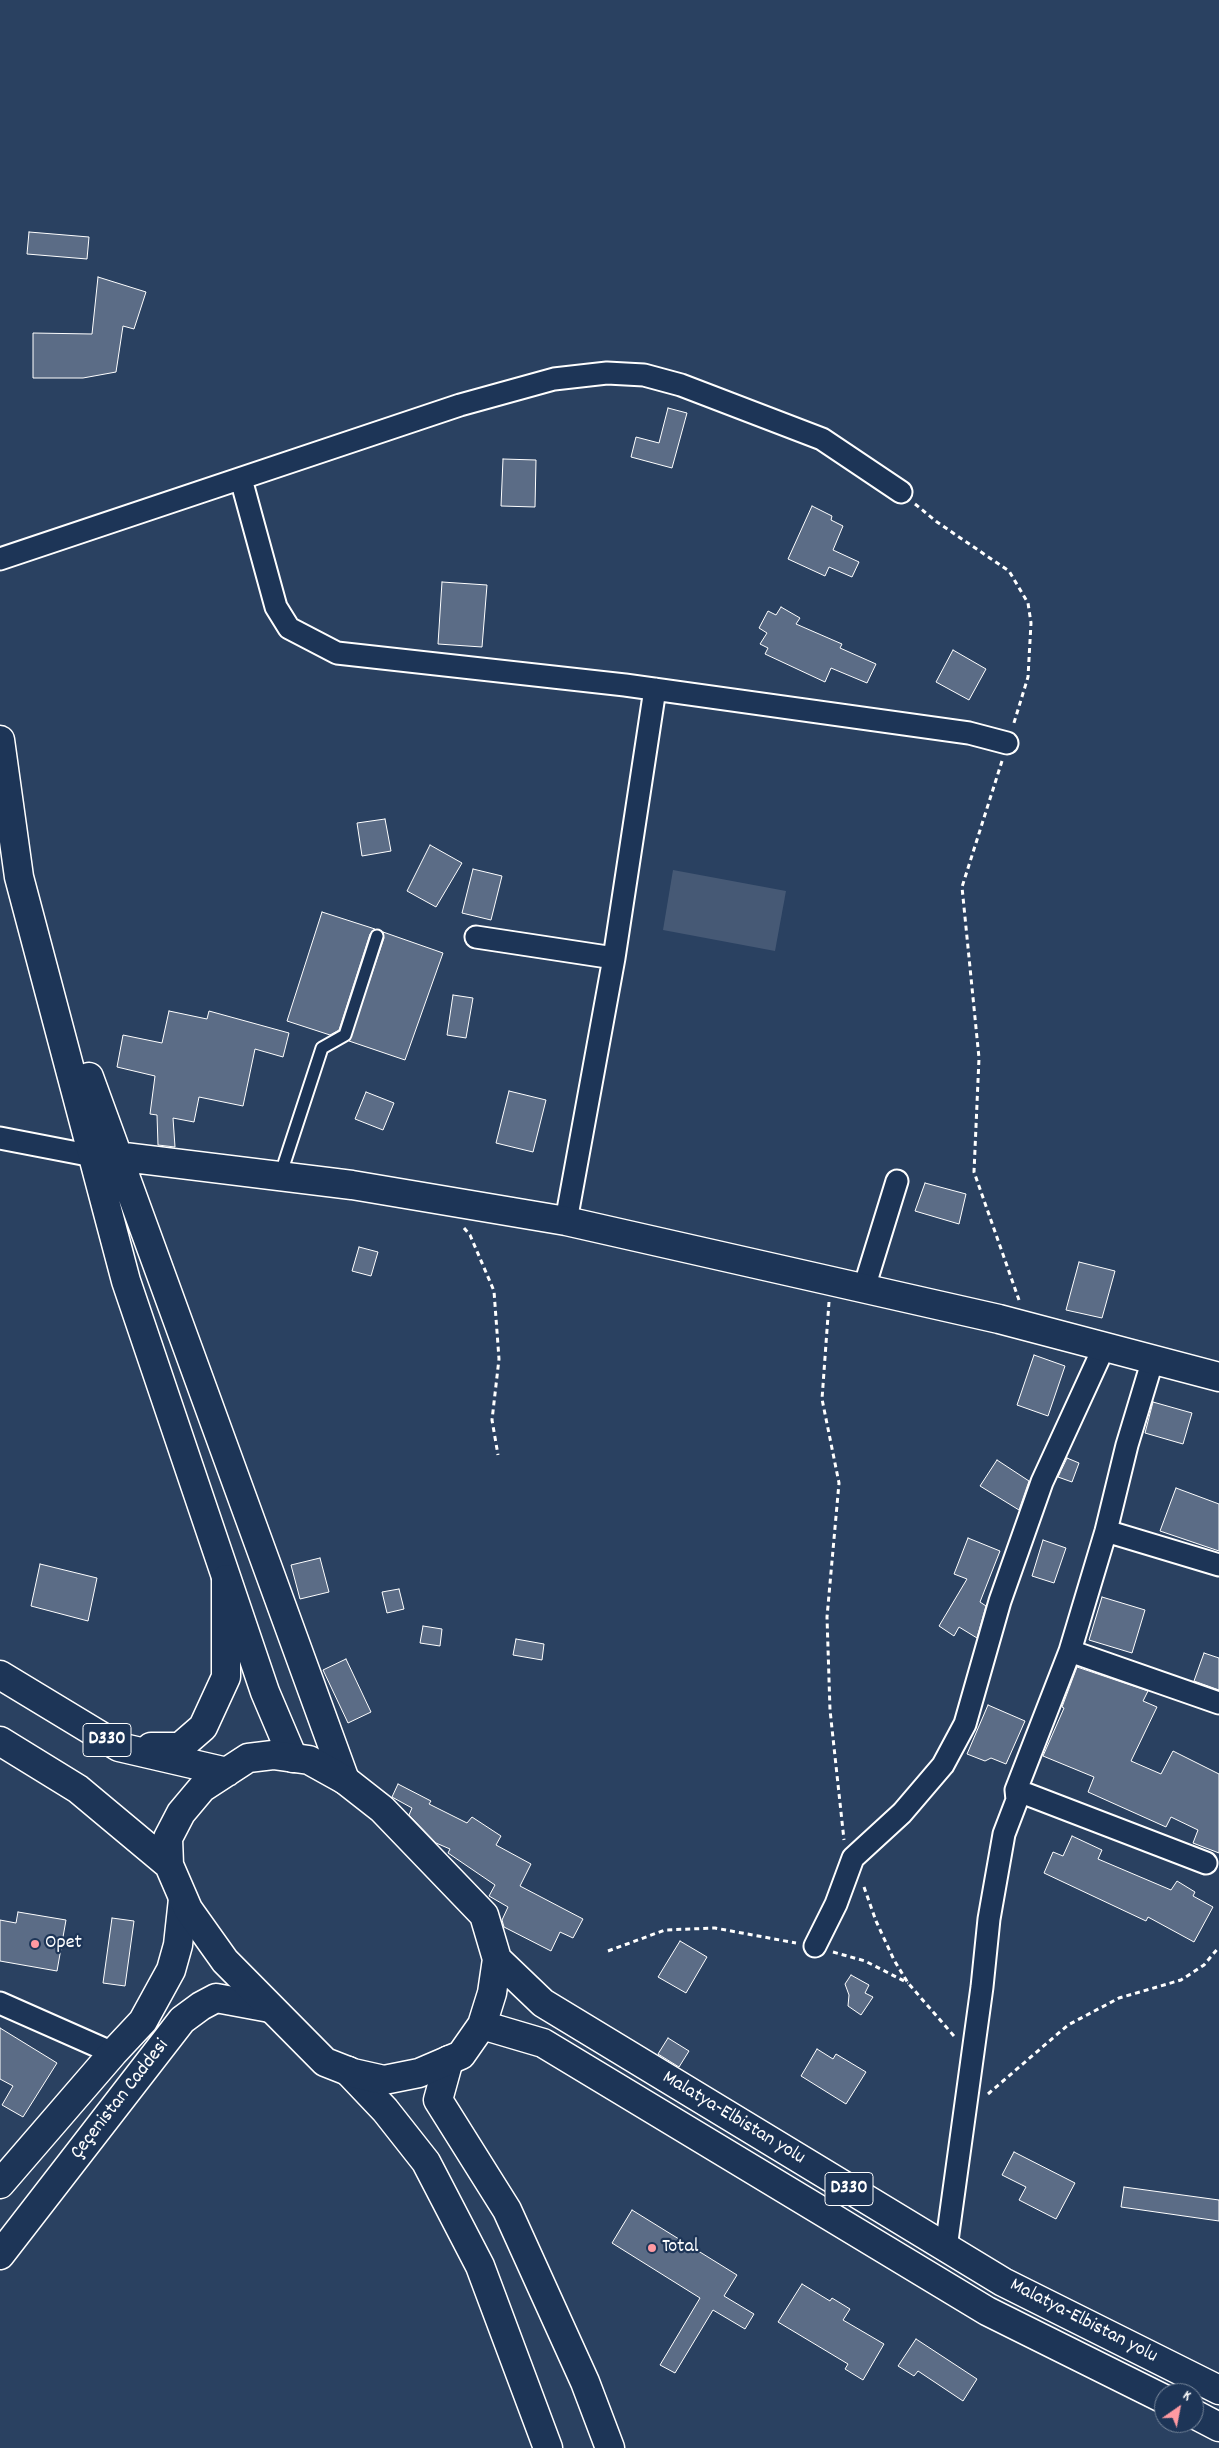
<!DOCTYPE html>
<meta charset="utf-8">
<style>
body{margin:0}
#map{position:relative;width:1219px;height:2448px;overflow:hidden;background:#2a4161;font-family:Dekko,sans-serif}
canvas{display:block}
.north{position:absolute;left:1154px;top:2383px;width:50px;height:50px;box-sizing:border-box;background:#1d3557;border:1px solid #77869a;border-radius:50%;rotate:33deg;font-size:14px;font-weight:700;line-height:20px;text-align:center;color:#fff}
.north::after{content:'';display:block;margin:auto;width:18px;height:22px;background:#ff9aa2;clip-path:polygon(50% 0,100% 100%,50% 72%,0 100%)}
</style>
<div id="map">
<canvas width="1219" height="2448"></canvas>
<div class="north">K</div>
</div>
<script>
const ctx = document.querySelector('canvas').getContext('2d');
ctx.lineJoin = 'round';
function fill(path, color) { ctx.fillStyle = color; ctx.fill(path, 'evenodd'); }
const poly = rows => new Path2D(rows.map(r => 'M' + r).join(''));
function trace(path, color, width, dash) { ctx.strokeStyle = color; ctx.lineWidth = width; ctx.lineCap = dash ? 'butt' : 'round'; ctx.setLineDash(dash || []); ctx.stroke(path); }
function label(font, color, halo, rows, align = 'center') {
  ctx.font = font + ' Dekko,sans-serif'; ctx.lineWidth = 4.5; ctx.setLineDash([]); ctx.textBaseline = 'middle'; ctx.strokeStyle = halo; ctx.fillStyle = color; for (const [text, x, y, turn = 0] of rows) {
    ctx.save(); ctx.translate(x, y); ctx.rotate((+turn || 0) * Math.PI / 180); ctx.textAlign = isNaN(turn) ? turn : align; if (halo) ctx.strokeText(text, 0, 0); ctx.fillText(text, 0, 0); ctx.restore();
  }
}
const green = poly([
 [673,870,786,891,775,951,663,930]
]);
const building = poly([
 [29,232,89,237,87,259,27,254,29,232],
 [98,277,146,292,134,329,123,326,116,372,83,378,33,378,33,333,92,334,98,277],
 [668,408,687,413,672,468,631,457,636,437,659,443,668,408],
 [503,459,536,460,535,507,501,506,503,459],
 [812,506,832,516,831,520,843,526,833,550,859,562,852,577,829,567,825,576,788,559,812,506],
 [442,582,487,585,482,647,438,644,442,582],
 [781,607,800,618,796,624,842,644,840,648,876,664,867,683,831,668,825,682,765,654,768,648,760,644,767,633,759,628,768,611,776,615,781,607],
 [953,650,986,669,969,700,936,682,953,650],
 [385,819,391,851,362,856,357,823,385,819],
 [430,845,462,863,436,907,407,891,430,845],
 [473,869,502,876,491,920,462,913,473,869],
 [322,912,375,929,370,934,339,1030,330,1035,287,1021,322,912],
 [383,932,443,953,405,1060,349,1041,384,938,383,932],
 [453,995,473,998,466,1038,447,1035,453,995],
 [169,1011,207,1019,209,1011,289,1033,283,1057,255,1049,243,1106,199,1097,194,1122,173,1118,175,1147,158,1145,157,1115,150,1114,155,1076,117,1067,123,1035,162,1043,169,1011],
 [509,1091,546,1100,533,1152,496,1143,509,1091],
 [366,1092,394,1103,383,1130,355,1119,366,1092],
 [925,1183,966,1194,959,1224,915,1211,925,1183],
 [359,1247,378,1252,371,1276,352,1271,359,1247],
 [1079,1262,1115,1271,1102,1318,1066,1310,1079,1262],
 [1034,1355,1065,1366,1048,1416,1017,1405,1034,1355],
 [1153,1402,1192,1413,1183,1444,1145,1433,1153,1402],
 [1067,1458,1079,1463,1072,1482,1058,1477,1067,1458],
 [997,1460,1029,1481,1019,1510,980,1486,997,1460],
 [1176,1488,1219,1504,1219,1551,1160,1531,1176,1488],
 [968,1538,1000,1551,980,1602,986,1606,977,1638,959,1627,954,1636,939,1626,967,1579,954,1574,968,1538],
 [1043,1540,1066,1548,1054,1583,1032,1576,1043,1540],
 [320,1558,329,1592,300,1599,291,1565,320,1558],
 [40,1564,97,1578,88,1621,31,1606,40,1564],
 [399,1589,404,1609,387,1613,382,1592,399,1589],
 [1102,1597,1145,1610,1132,1653,1089,1640,1102,1597],
 [423,1626,442,1629,440,1646,420,1643,423,1626],
 [516,1639,544,1644,542,1660,513,1655,516,1639],
 [1204,1653,1219,1658,1219,1690,1194,1681,1204,1653],
 [346,1659,371,1712,348,1723,323,1670,346,1659],
 [1077,1667,1148,1691,1143,1701,1157,1707,1131,1761,1161,1774,1173,1751,1219,1774,1219,1853,1193,1843,1198,1830,1171,1817,1166,1827,1088,1792,1094,1777,1043,1756,1064,1708,1062,1707,1077,1667],
 [988,1705,1025,1721,1006,1764,991,1758,985,1761,967,1754,988,1705],
 [398,1784,431,1801,429,1804,467,1823,472,1817,501,1836,496,1845,531,1864,520,1886,583,1919,573,1938,560,1932,551,1951,504,1927,502,1920,508,1907,489,1896,495,1885,448,1853,450,1849,436,1843,409,1815,412,1808,392,1797,398,1784],
 [1072,1836,1102,1850,1098,1859,1171,1890,1177,1881,1195,1892,1193,1896,1213,1907,1194,1942,1148,1917,1146,1921,1044,1873,1053,1852,1063,1856,1072,1836],
 [18,1912,66,1920,57,1971,0,1961,0,1920,16,1923,18,1912],
 [112,1918,134,1921,125,1986,103,1983,112,1918],
 [680,1941,707,1957,686,1993,658,1977,680,1941],
 [851,1975,869,1985,865,1993,873,1997,861,2015,848,2006,849,1995,845,1984,851,1975],
 [0,2028,57,2063,23,2117,2,2105,13,2086,0,2079,0,2028],
 [668,2038,689,2051,679,2067,658,2054,668,2038],
 [817,2049,833,2059,836,2054,866,2072,846,2104,801,2076,817,2049],
 [1014,2152,1075,2183,1056,2219,1019,2200,1026,2187,1002,2175,1014,2152],
 [1124,2187,1219,2200,1219,2221,1121,2207,1124,2187],
 [632,2210,737,2275,724,2296,754,2314,745,2329,713,2310,675,2373,660,2365,700,2298,612,2243,632,2210],
 [802,2284,830,2301,832,2298,850,2309,843,2320,884,2344,863,2380,845,2369,848,2364,778,2322,802,2284],
 [916,2339,977,2379,963,2401,918,2371,914,2376,898,2366,916,2339]
]);
const path = poly([
 [915,504,937,522,1009,571,1028,603,1031,623,1028,677,1013,726],
 [1002,761,962,887,979,1058,974,1172,1019,1300],
 [464,1228,470,1235,494,1291,499,1359,492,1420,498,1455],
 [829,1302,822,1399,839,1483,827,1617,830,1710,844,1840],
 [864,1887,876,1921,894,1960,908,1983,954,2036],
 [608,1951,665,1930,715,1928,796,1943],
 [833,1952,865,1961,908,1983],
 [988,2094,1068,2025,1119,1998,1181,1980,1204,1965,1219,1947]
]);
const lane = poly([
 [280,1176,322,1048,345,1035,377,936]
]);
const street = poly([
 [241,479,276,607,289,628,337,653,625,685,969,733,1007,743],
 [0,559,460,405,554,379,607,373,644,375,681,385,822,439,901,492],
 [476,937,614,958],
 [0,1138,93,1156],
 [566,1221,614,958,655,689],
 [864,1288,897,1181],
 [1106,1531,1219,1565],
 [1070,1651,1219,1703],
 [1016,1790,1206,1863],
 [815,1946,836,1904,853,1858,902,1813,943,1765,965,1724,1000,1601,1042,1482,1104,1347],
 [0,2003,113,2053],
 [946,2248,982,1987,989,1919,1004,1834,1017,1800,1016,1790,1070,1651,1106,1531,1127,1445,1153,1359]
]);
const secondary = poly([
 [0,740,19,877,126,1281,265,1692,293,1758],
 [89,1077,345,1780],
 [116,1156,352,1185,566,1221,999,1319,1219,1377],
 [449,2060,438,2100,507,2210,585,2382,610,2448],
 [348,2071,385,2110,426,2162,480,2266,548,2448],
 [0,2184,113,2053,143,2021,171,1970,178,1945,183,1899],
 [0,2255,182,2020,201,2006,216,1998,270,2008]
]);
const primary = poly([
 [0,1675,119,1747,227,1772],
 [0,1741,78,1789,169,1865],
 [151,1747,180,1747,203,1727,226,1677,226,1579],
 [273,1755,309,1760,345,1780,382,1809,484,1915,497,1959,492,1993,482,2025,461,2055,419,2073,384,2080,353,2073,325,2062,225,1961,188,1909,169,1865,168,1838,181,1813,202,1788,248,1758,273,1755],
 [497,1959,543,2003,1003,2282,1219,2390],
 [482,2025,543,2043,987,2311,1164,2399],
 [1194,2414,1219,2427]
]);
const markers = [
 [35,1944,5,"#ff9aa2"],
 [652,2248,5,"#ff9aa2"]
];
const shields = [
 [107,1740,48],
 [849,2189,48]
];
const shieldNames = [
 ["D330",107,1740],
 ["D330",849,2189]
];
const poiNames = [
 ["Opet",45,1944],
 ["Total",662,2248]
];
const streetNames = [
 ["Çeçenistan Caddesi",121,2100,-52],
 ["Malatya-Elbistan yolu",733,2119,31],
 ["Malatya-Elbistan yolu",1083,2322,27]
];
fill(green, '#465975');
fill(building, '#5b6c86');
trace(building, '#fff', 1);
trace(lane, '#fff', 15);
trace(street, '#fff', 25);
trace(secondary, '#fff', 31);
trace(primary, '#fff', 31);
trace(path, '#fff', 3, [5, 4]);
trace(lane, '#1d3557', 11);
trace(street, '#1d3557', 21);
trace(secondary, '#1d3557', 28);
trace(primary, '#1d3557', 28);
for (const [x, y, r, color] of markers) { const dot = new Path2D(); dot.arc(x, y, r, 0, 2 * Math.PI); ctx.fillStyle = color; ctx.fill(dot); trace(dot, '#1d3557', 2); }
for (const [x, y, w] of shields) { const box = new Path2D(); box.roundRect(x - w / 2, y - 16.5, w, 33, 4); ctx.fillStyle = '#1d3557'; ctx.fill(box); trace(box, '#fff', 1); }
label('bold 19px', '#fff', null, shieldNames);
label('20px', '#fff', '#1d3557', poiNames, 'left');
label('20px', '#fff', '#1d3557', streetNames);
</script>
